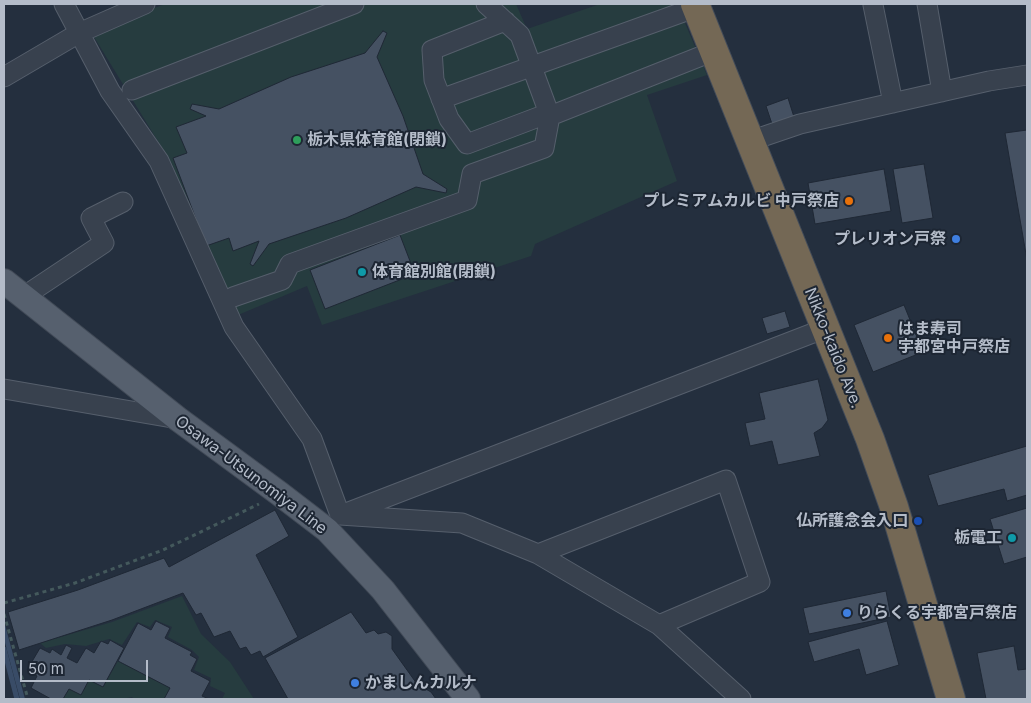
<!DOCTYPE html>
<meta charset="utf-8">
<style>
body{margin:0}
#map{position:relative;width:1031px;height:703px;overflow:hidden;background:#242f3e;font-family:Inter,sans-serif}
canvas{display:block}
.frame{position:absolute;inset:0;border:5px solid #b4bcc9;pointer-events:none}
.scale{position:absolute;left:20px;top:660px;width:128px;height:22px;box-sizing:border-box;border:2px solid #b4bcc9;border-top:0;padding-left:6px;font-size:15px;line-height:18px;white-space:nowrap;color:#b4bcc9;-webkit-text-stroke:4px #1d2633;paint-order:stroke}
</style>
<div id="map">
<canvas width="1031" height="703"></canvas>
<div class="frame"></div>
<div class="scale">50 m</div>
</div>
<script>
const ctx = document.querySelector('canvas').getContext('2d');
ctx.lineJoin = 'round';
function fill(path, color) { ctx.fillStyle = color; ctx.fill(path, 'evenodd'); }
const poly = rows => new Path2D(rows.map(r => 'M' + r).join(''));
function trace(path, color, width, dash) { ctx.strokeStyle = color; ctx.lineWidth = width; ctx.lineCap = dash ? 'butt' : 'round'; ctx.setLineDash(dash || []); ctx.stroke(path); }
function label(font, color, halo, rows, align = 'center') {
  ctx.font = font + ' Inter,"Noto Sans JP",sans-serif'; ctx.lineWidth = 4; ctx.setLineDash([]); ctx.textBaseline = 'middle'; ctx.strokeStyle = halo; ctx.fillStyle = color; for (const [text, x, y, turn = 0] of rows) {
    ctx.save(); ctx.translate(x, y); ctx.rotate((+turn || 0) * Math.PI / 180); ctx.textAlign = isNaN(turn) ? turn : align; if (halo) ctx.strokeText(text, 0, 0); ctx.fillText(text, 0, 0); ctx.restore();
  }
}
const green = poly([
 [165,4,516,4,527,29,600,4,677,4,707,75,647,95,677,181,535,244,531,256,322,325,307,286,238,315,162,148,91,32],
 [182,596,201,634,230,662,254,699,222,699,225,693,210,686,211,678,194,670,199,657,192,650,168,637,172,627,155,620,150,627,137,622,122,645,109,639,86,646,65,644,46,648,40,643,112,622],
 [118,661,170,688,164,699,134,699,132,697,123,699,63,699,69,689,89,680,103,687]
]);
const water = poly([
 [4,621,25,699,20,699,4,639]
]);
const stream = poly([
 [4,649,17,699]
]);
const building = poly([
 [383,31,387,33,377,57,403,116,423,174,447,189,446,193,416,187,346,218,269,244,253,266,250,264,259,241,233,251,229,238,206,246,173,158,187,153,176,127,206,116,190,109,192,104,219,109,291,77,365,53,383,31],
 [788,98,794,117,772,124,766,106,788,98],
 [1027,130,1027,260,1005,133,1027,130],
 [924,164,933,218,902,223,893,169,924,164],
 [884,169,891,211,815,224,808,183,884,169],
 [400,235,415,274,325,309,310,270,400,235],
 [904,305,923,352,873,372,854,325,904,305],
 [785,311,790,327,767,334,762,318,785,311],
 [818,379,828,420,822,428,814,433,820,456,778,465,772,441,750,446,745,423,765,419,759,393,818,379],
 [1027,446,1027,495,1007,501,1004,489,938,506,928,475,1027,446],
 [1027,508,1027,557,1004,564,990,519,1027,508],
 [275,510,289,536,256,555,298,637,263,657,260,651,251,655,246,647,240,649,230,631,214,637,201,613,196,615,183,593,112,620,19,650,8,612,78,590,164,558,169,567,275,510],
 [886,591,891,617,809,634,803,608,886,591],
 [351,612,366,633,374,630,378,634,386,632,392,636,392,649,417,684,431,692,436,699,288,699,265,658,351,612],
 [156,621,170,628,165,638,192,652,190,655,197,659,191,671,210,681,202,696,209,699,164,699,170,688,118,661,138,623,151,630,156,621],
 [887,621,899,665,866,675,859,649,814,662,808,642,887,621],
 [110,640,124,648,103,687,89,680,81,695,69,689,63,699,51,699,31,688,37,676,27,670,40,648,50,653,52,649,61,655,66,645,72,648,67,658,77,663,86,648,94,653,101,641,108,644,110,640],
 [1014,646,1018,670,1027,669,1027,699,986,699,977,653,1014,646]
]);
const path = poly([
 [4,603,75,583,163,550,259,504],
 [4,614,28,699]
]);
const minor = poly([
 [64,4,110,91,159,161,234,327,312,439,340,515,462,523,538,554,659,625,741,699],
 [927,4,942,92],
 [873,5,893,103],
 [505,21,432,50,434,80,449,119,467,144,549,113],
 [4,77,79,33,145,4],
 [132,90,354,4],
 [441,99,697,7],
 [550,116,714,51],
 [750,141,800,124,989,81,1027,75],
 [23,297,104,243,91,218,123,202],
 [233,297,282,280,290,264,467,200,472,174,544,148,550,116,520,35,486,4],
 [4,389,178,419],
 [346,513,826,328],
 [538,554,726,480,760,582,659,625]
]);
const major = poly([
 [4,281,178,419,280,494,327,530,383,590,468,699]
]);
const highway = poly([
 [695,4,870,439,894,507,951,699]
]);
const markers = [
 [297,140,5,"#2e9e5b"],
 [849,201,5,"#e8710a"],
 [956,239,5,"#3f7fe0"],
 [362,272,5,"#0f9aa8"],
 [888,338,5,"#e8710a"],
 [918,521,5,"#1a4fb4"],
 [1012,538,5,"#0f9aa8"],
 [847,613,5,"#3f7fe0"],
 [355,683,5,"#3f7fe0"]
];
const poiNames = [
 ["栃木県体育館(閉鎖)",307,140],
 ["プレミアムカルビ 中戸祭店",839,201,"right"],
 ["プレリオン戸祭",946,239,"right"],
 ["体育館別館(閉鎖)",372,272],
 ["はま寿司",898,329],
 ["宇都宮中戸祭店",898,347],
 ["仏所護念会入口",908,521,"right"],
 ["栃電工",1002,538,"right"],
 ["りらくる宇都宮戸祭店",857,613],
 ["かましんカルナ",365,683]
];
const streetNames = [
 ["Nikko-kaido Ave.",833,348,68],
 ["Osawa-Utsunomiya Line",251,475,37]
];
fill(green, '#263c3f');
fill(water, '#394c67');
trace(stream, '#394c67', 5);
fill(building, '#455162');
trace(building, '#1f2835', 1);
trace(minor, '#565f6c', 21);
trace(major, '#414a57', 26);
trace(highway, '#434c59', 30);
trace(path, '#44595c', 3, [4, 4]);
trace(minor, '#38414e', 19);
trace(major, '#56606e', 24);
trace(highway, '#746855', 28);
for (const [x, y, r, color] of markers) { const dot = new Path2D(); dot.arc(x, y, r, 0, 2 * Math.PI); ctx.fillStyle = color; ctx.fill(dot); trace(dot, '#1d2633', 2); }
label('bold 16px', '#b4bcc9', '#1d2633', poiNames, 'left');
label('16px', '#b4bcc9', '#1d2633', streetNames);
</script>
